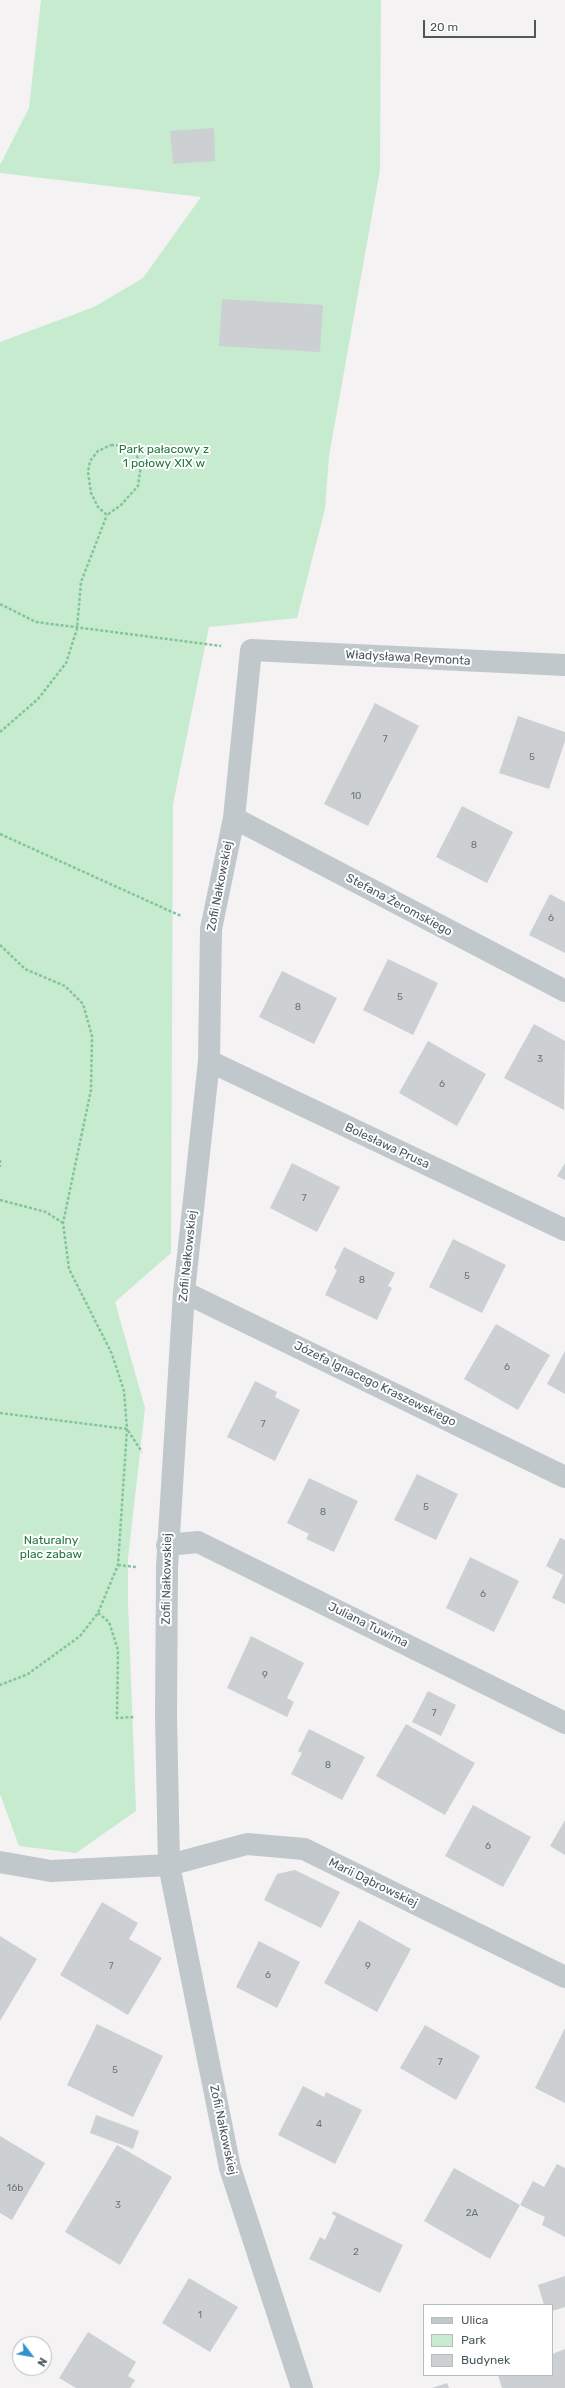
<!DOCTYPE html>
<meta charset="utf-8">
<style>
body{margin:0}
#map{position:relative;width:565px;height:2388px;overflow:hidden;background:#f4f2f3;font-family:Rubik,sans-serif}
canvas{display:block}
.legend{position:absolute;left:423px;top:2304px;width:130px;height:72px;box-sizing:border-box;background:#fff;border:1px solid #b7bcbe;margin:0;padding:5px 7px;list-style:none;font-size:12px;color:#4c585d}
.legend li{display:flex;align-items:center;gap:8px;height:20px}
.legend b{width:20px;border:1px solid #b7bcbe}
.north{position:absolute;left:12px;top:2336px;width:40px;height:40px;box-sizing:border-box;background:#fff;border:1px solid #b7bcbe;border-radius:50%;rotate:121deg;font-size:11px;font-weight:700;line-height:16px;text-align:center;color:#4c585d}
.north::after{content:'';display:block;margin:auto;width:14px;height:18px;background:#3191cf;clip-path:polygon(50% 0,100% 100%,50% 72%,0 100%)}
.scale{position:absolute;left:423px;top:20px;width:113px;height:18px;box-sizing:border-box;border:2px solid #4c585d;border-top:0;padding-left:5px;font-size:12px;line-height:14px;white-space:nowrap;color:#4c585d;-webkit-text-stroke:3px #fff;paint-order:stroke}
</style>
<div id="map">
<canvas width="565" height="2388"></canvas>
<ul class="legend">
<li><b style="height:5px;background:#c0c8cc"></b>Ulica</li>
<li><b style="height:11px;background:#c7ebcf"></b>Park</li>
<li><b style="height:11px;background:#cdd0d3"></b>Budynek</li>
</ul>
<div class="north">N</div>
<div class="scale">20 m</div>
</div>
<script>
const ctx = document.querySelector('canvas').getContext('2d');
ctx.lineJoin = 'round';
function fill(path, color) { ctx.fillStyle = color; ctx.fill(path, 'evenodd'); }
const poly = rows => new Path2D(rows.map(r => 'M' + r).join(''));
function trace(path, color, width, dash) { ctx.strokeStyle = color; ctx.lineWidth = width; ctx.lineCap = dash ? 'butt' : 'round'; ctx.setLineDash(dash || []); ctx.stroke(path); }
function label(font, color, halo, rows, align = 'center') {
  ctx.font = font + ' Rubik,sans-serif'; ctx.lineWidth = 4; ctx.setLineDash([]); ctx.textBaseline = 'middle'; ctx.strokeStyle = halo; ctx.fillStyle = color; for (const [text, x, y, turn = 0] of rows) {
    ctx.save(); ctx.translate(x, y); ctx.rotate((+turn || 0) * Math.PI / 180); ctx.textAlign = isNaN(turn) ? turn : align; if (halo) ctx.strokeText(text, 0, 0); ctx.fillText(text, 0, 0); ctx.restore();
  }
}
const green = poly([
 [41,0,381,0,380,170,329,456,325,509,297,618,209,627,173,804,171,1253,115,1302,145,1408,128,1559,128,1603,136,1811,76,1853,19,1846,0,1794,0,342,94,307,143,278,201,197,0,173,0,165,29,108]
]);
const building = poly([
 [214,128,215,161,173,164,170,131],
 [222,299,323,305,320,352,219,346],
 [375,703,419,726,368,826,324,804],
 [518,716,565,732,565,741,549,789,499,773],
 [462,806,513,832,487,883,436,857],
 [550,894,565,902,565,953,529,935],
 [388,959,438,983,413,1035,363,1010],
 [282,971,337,998,314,1044,259,1017],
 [534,1024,565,1041,564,1110,504,1078],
 [428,1041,486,1074,457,1126,399,1093],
 [292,1163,340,1187,317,1232,270,1208],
 [565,1163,565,1180,557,1176],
 [453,1239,506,1265,482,1313,429,1287],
 [344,1247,395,1273,388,1286,392,1288,377,1320,325,1295,337,1270,334,1268],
 [496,1324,550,1355,518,1410,464,1379],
 [565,1351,565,1394,547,1384],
 [255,1381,277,1392,275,1397,300,1410,275,1461,227,1437],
 [417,1474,458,1494,436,1540,394,1520],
 [309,1478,358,1501,334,1552,306,1539,309,1534,287,1523],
 [560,1538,565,1540,565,1604,552,1598,563,1575,546,1566],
 [470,1557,519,1581,494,1632,446,1608],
 [251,1636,304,1663,287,1698,294,1702,287,1717,227,1688],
 [428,1691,456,1705,441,1736,412,1722],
 [406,1724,475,1763,445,1815,376,1776],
 [309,1729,365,1757,342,1800,291,1774,302,1753,298,1751],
 [473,1805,531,1837,503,1887,445,1856],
 [565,1820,565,1855,550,1846],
 [295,1870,340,1892,321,1928,264,1900,277,1874],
 [102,1902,138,1923,129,1939,162,1958,128,2015,60,1975],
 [359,1920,411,1949,377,2012,324,1983],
 [0,1936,37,1959,0,2021],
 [259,1941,300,1962,277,2008,236,1987],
 [97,2024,163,2056,133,2117,67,2085],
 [425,2025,480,2056,456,2100,400,2068],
 [565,2028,565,2103,535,2088],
 [303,2086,324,2097,326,2092,362,2110,335,2164,278,2135],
 [96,2115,139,2131,133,2149,90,2133],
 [0,2136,45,2163,12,2220,0,2213],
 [117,2145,172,2177,120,2265,65,2232],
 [557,2164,565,2168,565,2237,542,2225,545,2217,520,2205,533,2181,544,2187],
 [454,2168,520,2205,490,2259,424,2221],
 [333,2211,403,2245,380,2293,309,2259,320,2237,325,2240,336,2216,332,2214],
 [565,2276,565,2307,552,2311,552,2305,544,2305,538,2285],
 [189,2278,238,2307,210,2352,162,2323],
 [88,2332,136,2362,128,2376,135,2380,130,2388,76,2388,59,2378],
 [565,2349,565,2388,502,2388,498,2375,552,2375,552,2354],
 [447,2383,449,2388,432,2388]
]);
const path = poly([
 [111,445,128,446,136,454,141,465,138,486,121,505,107,515,98,507,91,493,88,472,90,461,98,451,111,445],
 [0,604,36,622,221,646],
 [0,732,38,699,66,663,77,629,81,582,107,515],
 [0,834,181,916],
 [0,945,25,969,65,986,83,1004,92,1036,91,1090,63,1223,69,1269,112,1354,124,1391,127,1429,118,1565,98,1613,80,1636,28,1674,0,1685],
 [0,1160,0,1167],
 [0,1200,46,1212,63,1223],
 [0,1413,127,1429,142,1452],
 [118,1565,136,1567],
 [98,1613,109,1622,118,1650,117,1718,135,1717]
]);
const minor = poly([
 [234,818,565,991],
 [209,1061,565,1230],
 [184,1292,565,1477],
 [167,1545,198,1542,565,1723],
 [0,1862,51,1871,169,1865,247,1844,304,1849,565,1977],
 [302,2388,230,2168,169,1865,166,1716,167,1567,184,1292,209,1061,211,929,234,818,251,650,565,665]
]);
const numberNames = [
 ["7",385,739],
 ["5",532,757],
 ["10",356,796],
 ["8",474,845],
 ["6",551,918],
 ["5",400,997],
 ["8",298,1007],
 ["3",540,1059],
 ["6",442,1084],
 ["7",304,1198],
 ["5",467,1276],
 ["8",362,1280],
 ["6",507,1367],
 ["7",263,1424],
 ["5",426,1507],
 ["8",323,1512],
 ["6",483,1594],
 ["9",265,1675],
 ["7",434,1713],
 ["8",328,1765],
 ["6",488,1846],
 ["7",111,1966],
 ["9",368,1966],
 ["6",268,1975],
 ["7",440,2062],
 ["5",115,2070],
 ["4",319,2124],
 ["16b",15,2188],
 ["3",118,2205],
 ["2A",472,2213],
 ["2",356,2252],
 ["1",200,2315]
];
const parkNames = [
 ["Park pałacowy z",164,450],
 ["1 połowy XIX w",164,464],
 ["Naturalny",51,1541],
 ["plac zabaw",51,1555]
];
const streetNames = [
 ["Władysława Reymonta",408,658,3],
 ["Zofii Nałkowskiej",220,886,-79],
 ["Stefana Żeromskiego",399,905,28],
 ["Bolesława Prusa",387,1146,25],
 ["Zofii Nałkowskiej",188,1256,-84],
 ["Józefa Ignacego Kraszewskiego",375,1384,26],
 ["Zofii Nałkowskiej",167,1579,-89],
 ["Juliana Tuwima",368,1625,26],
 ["Marii Dąbrowskiej",373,1883,26],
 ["Zofii Nałkowskiej",223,2130,78]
];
fill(green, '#c7ebcf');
fill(building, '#cdd0d3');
trace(path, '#83c599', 2.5, [3, 2]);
trace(minor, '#c0c8cc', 22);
label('10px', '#6c767a', null, numberNames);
label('12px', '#24773f', '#fff', parkNames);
label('12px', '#4c585d', '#fff', streetNames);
</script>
